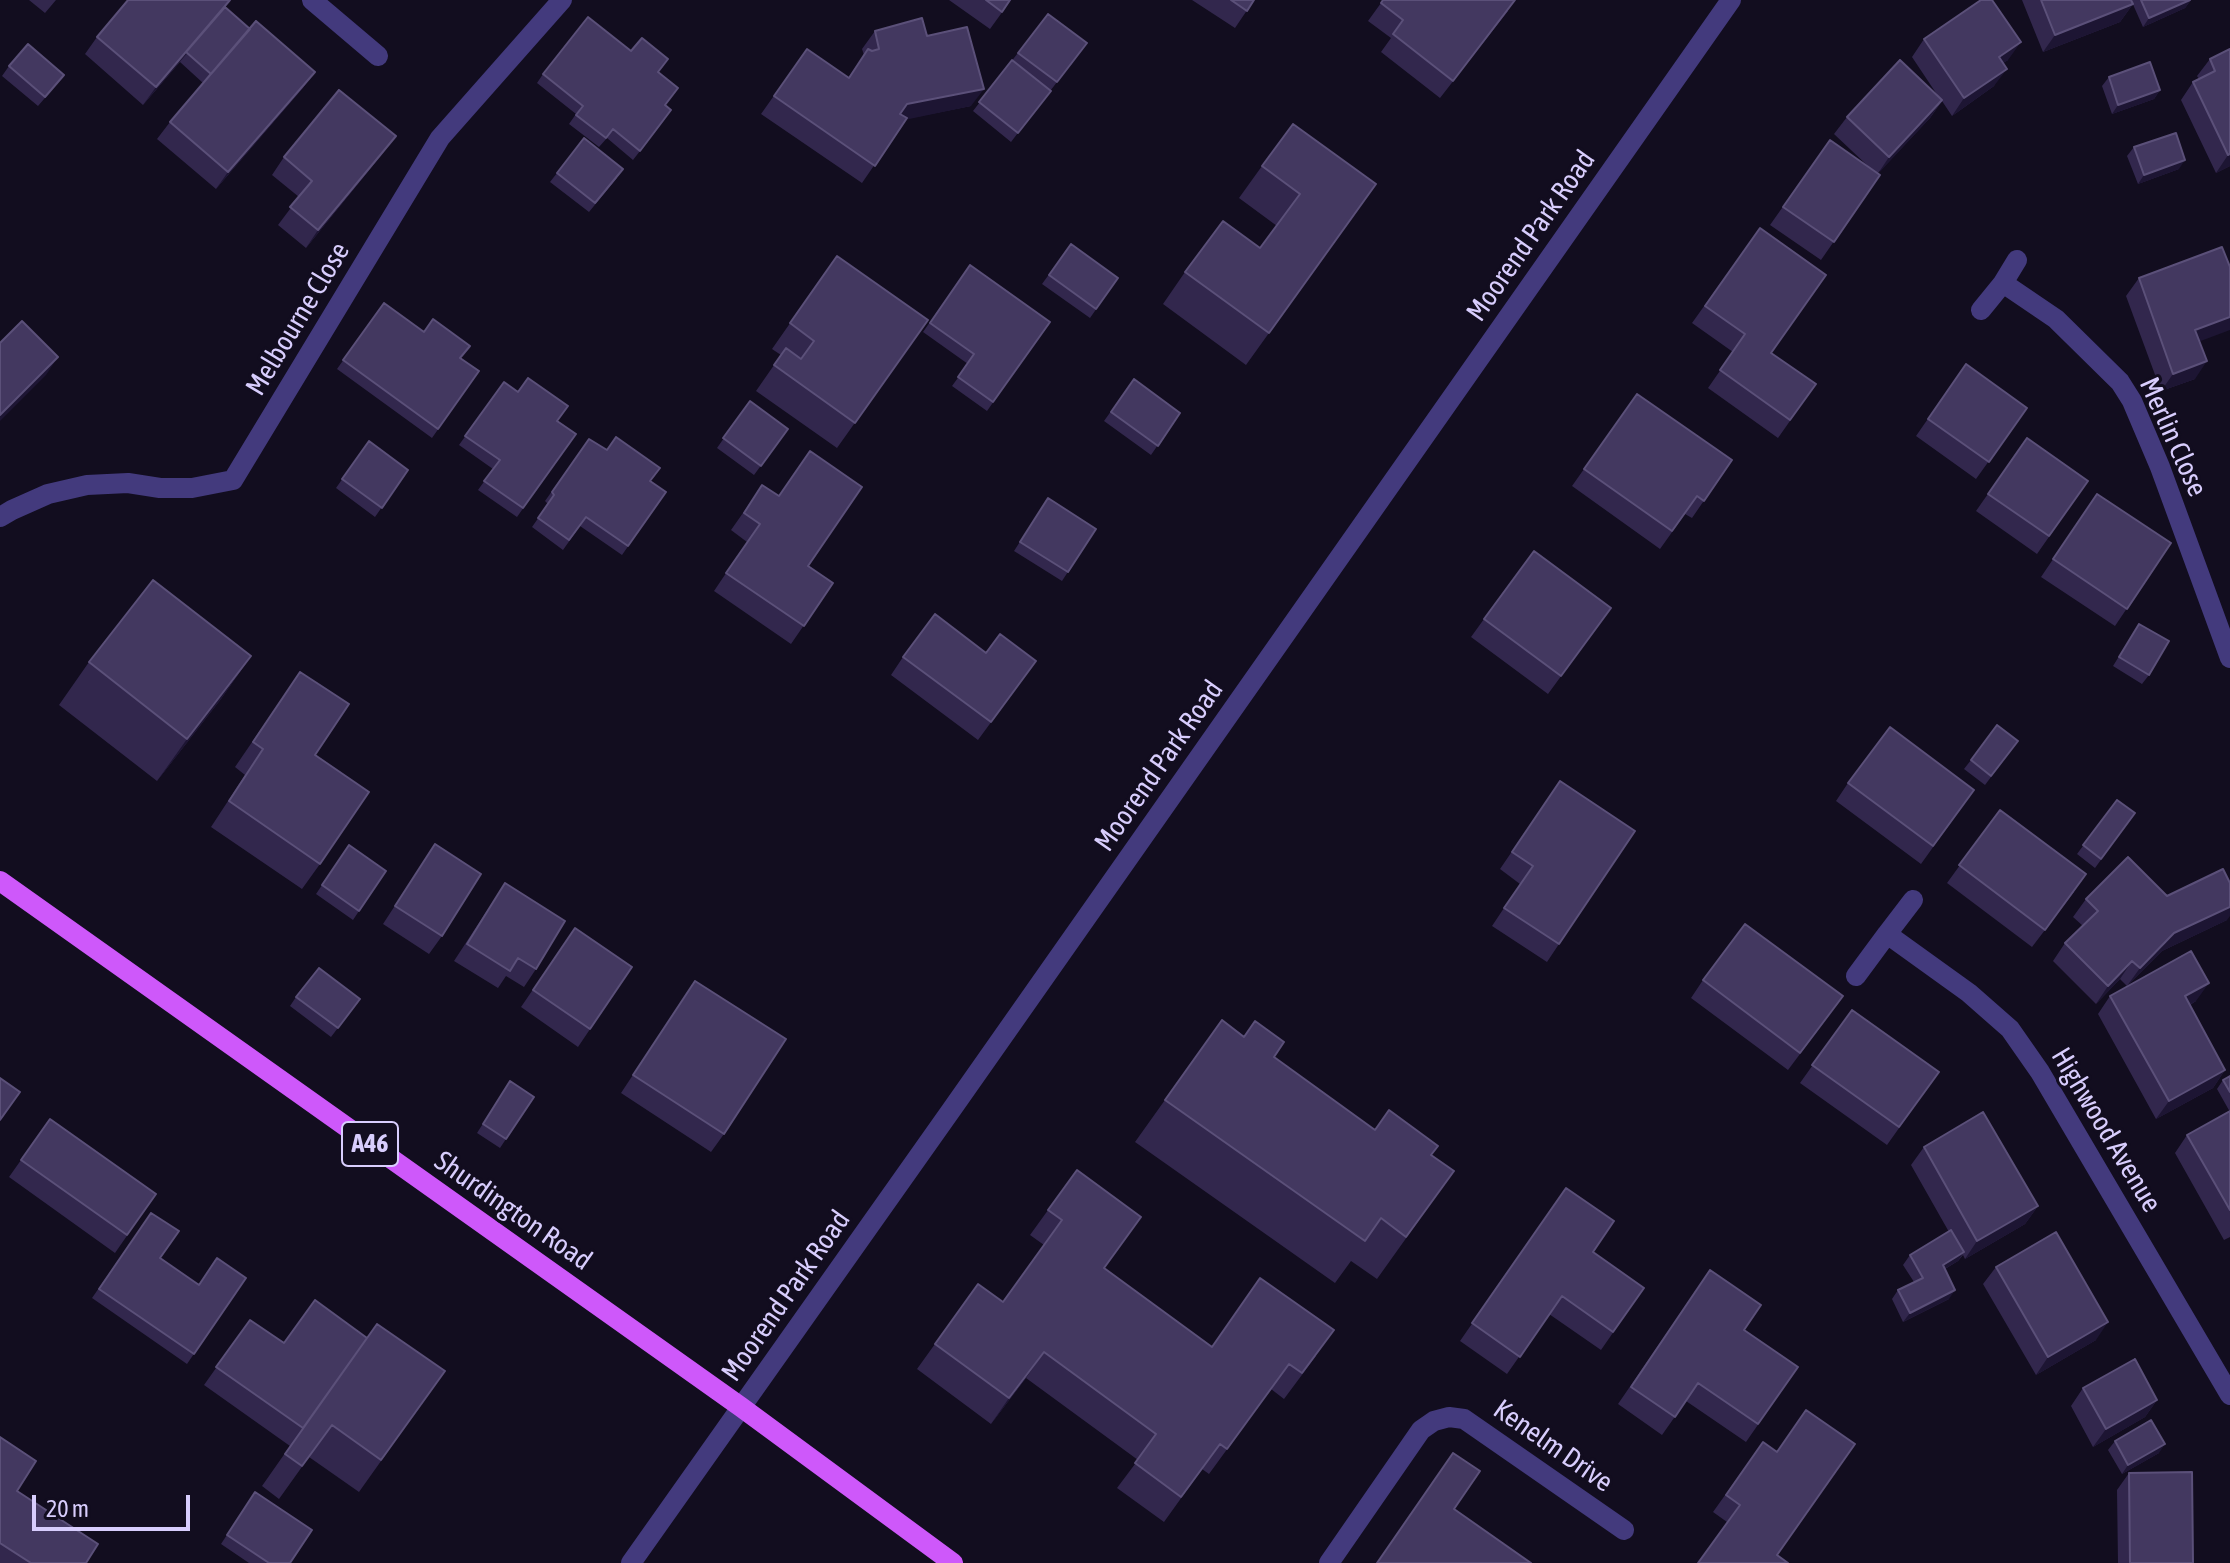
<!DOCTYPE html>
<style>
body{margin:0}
#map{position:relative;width:2230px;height:1563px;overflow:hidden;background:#120d1f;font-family:"Asap Condensed",sans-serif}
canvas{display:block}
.scale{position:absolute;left:32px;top:1495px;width:158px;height:36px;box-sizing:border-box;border:4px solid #d8cdfd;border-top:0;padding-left:10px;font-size:24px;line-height:28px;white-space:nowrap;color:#d8cdfd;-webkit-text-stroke:6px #120d1f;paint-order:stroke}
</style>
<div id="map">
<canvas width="2230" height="1563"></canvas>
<div class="scale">20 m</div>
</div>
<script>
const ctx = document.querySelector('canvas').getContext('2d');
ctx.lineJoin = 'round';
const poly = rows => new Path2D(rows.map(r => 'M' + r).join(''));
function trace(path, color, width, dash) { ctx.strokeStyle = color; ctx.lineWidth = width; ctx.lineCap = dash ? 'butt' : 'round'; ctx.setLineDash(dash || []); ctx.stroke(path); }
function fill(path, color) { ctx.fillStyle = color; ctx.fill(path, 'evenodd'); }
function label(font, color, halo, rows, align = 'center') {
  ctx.font = font + ' "Asap Condensed",sans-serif'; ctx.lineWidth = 6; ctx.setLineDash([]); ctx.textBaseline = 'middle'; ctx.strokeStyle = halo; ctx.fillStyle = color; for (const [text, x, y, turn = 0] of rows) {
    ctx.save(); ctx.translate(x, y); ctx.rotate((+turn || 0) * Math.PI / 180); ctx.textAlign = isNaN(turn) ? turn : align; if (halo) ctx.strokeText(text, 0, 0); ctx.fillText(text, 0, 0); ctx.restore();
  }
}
const minor = poly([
 [312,0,378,56],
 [2003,283,2056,319,2120,382,2132,401,2160,467,2230,658],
 [1981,310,2003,283,2017,260],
 [0,517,12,510,48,494,87,485,128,483,160,488,192,488,233,480,440,138,562,0],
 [1887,934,1913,900],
 [1856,976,1887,934,1969,993,2010,1029,2040,1072,2230,1395],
 [631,1563,952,1109,1731,0],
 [1329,1563,1421,1430,1434,1421,1449,1417,1464,1419,1624,1530]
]);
const major = poly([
 [0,881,741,1407,953,1563]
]);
const wall = poly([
 [29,0,56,0,45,13],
 [230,0,225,7,250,29,315,72,302,89,216,189,157,139,170,122,203,83,180,62,143,105,85,54,97,37],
 [949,0,1011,0,990,29],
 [1192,0,1254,0,1235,28],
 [2022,0,2191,0,2185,8,2143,27,2131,0,2133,4,2120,22,2043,52],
 [1381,3,1508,11,1440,98,1381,52,1391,38,1368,21],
 [1048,14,1087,43,1011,142,973,111],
 [875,31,927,36,971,106,906,119,862,183,761,114,807,49,848,78,864,55,862,49],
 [1924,39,2008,60,2003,63,1994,86,1952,116,1942,101,1930,118,1878,173,1880,175,1821,260,1770,225,1830,140,1869,167,1834,134,1847,117,1940,99,1912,57],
 [2230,49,2230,166,2216,173,2181,100,2193,82,2199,79,2197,76,2210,59],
 [9,66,57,84,38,106,2,76],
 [658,73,666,106,665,119,633,160,607,138,599,147,569,124,576,114,537,83,543,74],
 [2109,77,2160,90,2154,99,2112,114,2102,86],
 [2134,147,2179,169,2138,184,2127,156],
 [383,153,306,248,278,225,299,197,272,175,284,157],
 [1262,166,1376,184,1246,365,1163,304,1185,272,1260,248,1277,226,1239,198],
 [557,173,617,178,589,212,550,182],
 [1760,228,1772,353,1816,384,1778,438,1708,388,1733,352,1692,323],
 [1071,244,1118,278,1090,318,1042,284],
 [837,256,928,320,837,448,756,391,781,355,772,349],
 [970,265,1050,322,987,411,952,386,968,364,923,332],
 [2139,278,2199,342,2195,379,2161,391,2126,296],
 [384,303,479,371,432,438,337,369],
 [1966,364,2027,408,1976,479,1916,436],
 [1134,379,1180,413,1151,455,1104,421],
 [504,382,576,434,517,517,478,490,493,469,459,445],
 [1637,394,1732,460,1692,518,1685,514,1660,549,1572,486],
 [750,401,788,429,754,475,717,448],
 [2027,438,2088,481,2037,554,1976,511],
 [589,439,666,492,622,555,580,526,563,550,532,527,548,504,545,501],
 [369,441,408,470,375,517,336,488],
 [2097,494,2171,543,2115,626,2041,577],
 [1048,498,1096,529,1062,581,1014,551],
 [750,503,808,566,833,583,791,644,714,591,747,542,731,530],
 [1611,608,1548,694,1471,637,1484,619],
 [2139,624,2149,675,2142,684,2113,666],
 [986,653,1036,661,978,740,891,675,903,657],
 [251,656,221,699,157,781,59,705,89,662],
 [300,672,315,755,320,864,302,889,211,827,245,775,235,767],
 [2018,741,1985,785,1964,769,1971,760],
 [1560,781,1559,944,1547,962,1492,926,1520,884,1500,869],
 [1848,783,1974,790,1921,864,1836,801],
 [2117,800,2135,813,2095,868,2077,854],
 [2000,810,2074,892,2032,947,1947,883],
 [435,844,442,936,429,954,383,924],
 [349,845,359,911,353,920,316,894],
 [505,883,536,969,524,987,506,976,498,988,454,961],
 [2167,896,2227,920,2162,951,2127,986,2120,979,2096,1004,2053,961,2065,943,2083,926,2073,917,2086,899],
 [575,928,632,967,578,1047,521,1007],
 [1703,980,1830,1014,1788,1070,1691,998],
 [695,981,724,1134,711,1152,621,1093],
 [2110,996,2196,1001,2190,1005,2225,1070,2213,1088,2156,1119,2098,1014],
 [296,997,360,999,331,1037,290,1006],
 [1852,1010,1939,1072,1887,1145,1800,1083],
 [1222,1020,1375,1130,1438,1146,1431,1155,1454,1171,1377,1279,1351,1261,1335,1283,1135,1142],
 [2230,1076,2230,1237,2224,1240,2175,1153,2187,1135,2230,1112,2217,1089,2223,1080],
 [510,1081,534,1097,500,1148,477,1133],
 [50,1119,156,1194,115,1253,9,1177],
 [1924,1147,2038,1206,2025,1224,1965,1259,1963,1255,1958,1261,1945,1269,1949,1299,1903,1322,1892,1299,1898,1290,1914,1282,1903,1265,1910,1255,1949,1232,1911,1165],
 [1077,1170,1104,1268,1212,1347,1316,1356,1284,1399,1271,1389,1209,1474,1202,1469,1164,1522,1117,1488,1138,1460,1026,1378,991,1424,917,1369,978,1284,1003,1302,1044,1245,1030,1235],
 [1566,1188,1593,1252,1644,1288,1601,1350,1549,1314,1507,1374,1460,1341],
 [151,1213,160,1258,199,1285,246,1278,187,1364,92,1298],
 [1996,1267,2096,1340,2036,1375,1983,1284],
 [1710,1270,1744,1330,1798,1367,1746,1442,1686,1401,1662,1435,1618,1404],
 [250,1320,284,1343,367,1338,445,1371,359,1492,309,1457,279,1499,262,1486,290,1446,204,1385],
 [2083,1388,2157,1400,2145,1417,2093,1447,2071,1406],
 [0,1437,17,1491,86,1563,0,1563],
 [2115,1441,2159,1453,2122,1474,2108,1450],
 [1763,1442,1777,1452,1727,1522,1713,1512],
 [2129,1473,2193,1563,2118,1563,2117,1490],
 [255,1492,290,1563,249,1563,221,1544]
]);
const shadedWall = poly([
 [230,0,219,16,143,105,156,87],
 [2191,0,2185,8,2143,27,2149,18],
 [2133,4,2120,22,2043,52,2055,35],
 [2021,42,2008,60,1986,75,1999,57],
 [2007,69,1994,86,1952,116,1964,98],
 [315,72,302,89,216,189,228,172],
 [984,89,971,106,895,122,907,104],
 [2160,90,2154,99,2112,114,2118,105],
 [1942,100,1930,118,1877,175,1889,157],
 [396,136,383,153,306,248,318,230],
 [2230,154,2230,166,2216,173,2228,155],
 [2185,160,2179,169,2138,184,2144,175],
 [2230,317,2230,330,2182,348,2195,330],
 [58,357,46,375,0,421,0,415],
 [2207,361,2195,379,2161,391,2173,374],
 [251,656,221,699,157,781,187,739],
 [2230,907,2230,916,2227,920,2162,951,2127,986,2140,968,2174,933],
 [2132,961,2120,979,2096,1004,2108,986],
 [2209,983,2196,1001,2173,1014,2185,996],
 [2225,1070,2213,1088,2156,1119,2169,1101],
 [2038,1206,2025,1224,1965,1259,1977,1241],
 [1964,1252,1958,1261,1936,1274,1943,1265],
 [1955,1290,1949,1299,1903,1322,1910,1313],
 [2108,1322,2096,1340,2036,1375,2048,1357],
 [1044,1352,1026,1378,991,1424,1009,1398],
 [2157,1400,2145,1417,2093,1447,2106,1429],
 [2165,1444,2159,1453,2122,1474,2128,1465]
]);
const building = poly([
 [128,0,230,0,156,87,97,37,128,0],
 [986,0,1010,0,1002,12,986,0],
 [1231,0,1254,0,1247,11,1231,0],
 [1383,0,1515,0,1453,81,1393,34,1403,20,1381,3,1383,0],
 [1981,0,1992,0,2021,42,1999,57,2007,69,1964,98,1924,39,1981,0],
 [2041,0,2131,0,2133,4,2055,35,2041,0],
 [2141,0,2190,0,2149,18,2141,0],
 [225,7,250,29,211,74,186,52,225,7],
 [1048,14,1087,43,1057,82,1018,53,1048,14],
 [588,17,631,51,642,38,668,59,658,72,678,88,665,105,671,110,640,151,613,129,606,138,576,115,583,106,543,74,588,17],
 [922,18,927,36,967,27,984,89,907,104,900,114,907,118,875,166,774,96,807,49,849,78,868,49,872,51,879,49,875,31,922,18],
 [256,21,315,72,228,172,170,122,256,21],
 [28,44,64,75,45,97,9,66,28,44],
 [2230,49,2230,154,2228,155,2193,82,2215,71,2210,59,2230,49],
 [1012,60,1051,91,1018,133,979,102,1012,60],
 [1900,60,1942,100,1889,157,1847,117,1900,60],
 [2150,62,2160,90,2118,105,2109,77,2150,62],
 [339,90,396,136,318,230,290,207,312,181,284,157,339,90],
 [1293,124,1376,184,1269,333,1185,272,1223,221,1260,248,1300,194,1262,166,1293,124],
 [2176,133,2185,160,2144,175,2134,147,2176,133],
 [584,138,623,169,595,203,557,173,584,138],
 [1830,140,1880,175,1834,242,1783,207,1830,140],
 [1760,228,1826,275,1771,353,1816,384,1790,420,1720,370,1745,334,1705,306,1760,228],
 [1071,244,1118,278,1096,309,1049,275,1071,244],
 [2222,247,2230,267,2230,317,2195,330,2207,361,2173,374,2139,278,2222,247],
 [837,256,928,320,855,423,774,365,786,348,801,359,814,341,790,323,837,256],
 [970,265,1050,322,993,402,958,377,974,354,930,323,970,265],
 [384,303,424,332,433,319,470,346,460,358,479,371,438,429,343,360,384,303],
 [22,321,58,357,0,415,0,343,22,321],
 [1966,364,2027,408,1989,462,1928,419,1966,364],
 [528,378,568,406,557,421,576,434,523,508,484,481,500,460,465,436,504,382,518,392,528,378],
 [1134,379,1180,413,1158,446,1111,412,1134,379],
 [1637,394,1732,460,1704,501,1697,496,1672,531,1584,469,1637,394],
 [750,401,788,429,761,466,723,438,750,401],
 [616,437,660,468,650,481,666,492,628,546,586,517,569,540,538,518,554,495,552,492,589,439,607,450,616,437],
 [2027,438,2088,481,2049,536,1988,494,2027,438],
 [369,441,408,470,382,508,342,479,369,441],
 [810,451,862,487,808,566,833,583,804,626,726,573,760,524,744,513,762,485,779,496,810,451],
 [2097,494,2171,543,2127,609,2053,559,2097,494],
 [1048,498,1096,529,1068,572,1020,542,1048,498],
 [1534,551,1611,608,1561,676,1484,619,1534,551],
 [153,580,251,656,187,739,89,662,153,580],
 [935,614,986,653,1000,634,1036,661,991,722,903,657,935,614],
 [2139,624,2169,641,2149,675,2119,657,2139,624],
 [300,672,349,704,315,755,369,792,320,864,229,801,263,749,253,742,300,672],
 [1997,725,2018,741,1991,776,1971,760,1997,725],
 [1890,727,1974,790,1933,846,1848,783,1890,727],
 [1560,781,1635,831,1559,944,1504,908,1533,866,1512,852,1560,781],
 [2117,800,2135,813,2101,859,2083,845,2117,800],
 [2000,810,2086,874,2045,930,1959,865,2000,810],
 [435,844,481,874,442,936,395,906,435,844],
 [349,845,386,871,359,911,322,885,349,845],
 [2128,857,2167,896,2223,869,2230,883,2230,907,2174,933,2140,968,2132,961,2108,986,2065,943,2098,911,2086,899,2128,857],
 [505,883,565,921,536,969,518,958,510,971,467,944,505,883],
 [1745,924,1843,996,1800,1053,1703,980,1745,924],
 [575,928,632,967,590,1029,533,990,575,928],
 [2191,951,2209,983,2185,996,2225,1070,2169,1101,2110,996,2191,951],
 [319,968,360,999,338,1028,296,997,319,968],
 [695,981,786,1039,724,1134,633,1075,695,981],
 [1852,1010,1939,1072,1899,1127,1812,1065,1852,1010],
 [1222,1020,1244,1037,1255,1021,1284,1042,1274,1057,1375,1130,1389,1110,1438,1146,1431,1155,1454,1171,1406,1237,1381,1218,1365,1241,1165,1100,1222,1020],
 [2230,1076,2230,1092,2223,1080,2230,1076],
 [0,1078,20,1092,0,1120,0,1078],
 [510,1081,534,1097,506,1139,483,1124,510,1081],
 [2230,1111,2230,1210,2187,1135,2230,1111],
 [1983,1112,2038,1206,1977,1241,1924,1147,1983,1112],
 [50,1119,156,1194,127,1235,21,1160,50,1119],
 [1077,1170,1141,1217,1104,1268,1212,1347,1260,1278,1334,1330,1302,1373,1289,1364,1227,1449,1220,1444,1181,1497,1135,1463,1156,1434,1044,1352,1009,1398,935,1344,978,1284,1003,1302,1062,1220,1048,1210,1077,1170],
 [1566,1188,1614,1221,1593,1252,1644,1288,1613,1332,1562,1296,1520,1357,1472,1323,1566,1188],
 [151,1213,179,1231,160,1258,199,1285,217,1258,246,1278,194,1354,99,1289,151,1213],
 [1951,1230,1964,1252,1943,1265,1955,1290,1910,1313,1898,1290,1923,1278,1910,1255,1951,1230],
 [2056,1232,2108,1322,2048,1357,1996,1267,2056,1232],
 [1710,1270,1761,1305,1744,1330,1798,1367,1758,1424,1698,1383,1675,1417,1631,1387,1710,1270],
 [315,1300,367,1338,303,1428,216,1367,250,1320,284,1343,315,1300],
 [377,1324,445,1371,381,1460,332,1425,302,1466,285,1454,377,1324],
 [2135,1359,2157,1400,2106,1429,2083,1388,2135,1359],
 [1806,1410,1855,1444,1777,1555,1788,1563,1698,1563,1740,1505,1726,1495,1763,1442,1777,1452,1806,1410],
 [2151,1420,2165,1444,2128,1465,2115,1441,2151,1420],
 [0,1437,36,1461,17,1491,98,1544,86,1563,31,1563,0,1543,0,1437],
 [1453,1453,1480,1471,1454,1509,1531,1563,1377,1563,1453,1453],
 [2192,1472,2193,1563,2130,1563,2129,1473,2192,1472],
 [255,1492,312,1530,290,1563,269,1563,227,1535,255,1492]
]);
const shields = [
 [370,1144,56]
];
const shieldNames = [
 ["A46",370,1144]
];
const streetNames = [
 ["Moorend Park Road",1531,236,-55],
 ["Melbourne Close",298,319,-59],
 ["Merlin Close",2173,437,66],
 ["Moorend Park Road",1159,766,-55],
 ["Highwood Avenue",2106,1130,59],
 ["Shurdington Road",513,1211,35],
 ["Moorend Park Road",786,1296,-55],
 ["Kenelm Drive",1553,1446,35]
];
trace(minor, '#433a7d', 20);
trace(major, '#ce58fa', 20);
fill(wall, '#32274d');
fill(shadedWall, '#1d1533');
fill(building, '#433860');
trace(building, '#5b5079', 2);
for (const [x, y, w] of shields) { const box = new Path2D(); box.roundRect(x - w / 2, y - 22, w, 44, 6); ctx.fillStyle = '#120d1f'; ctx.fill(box); trace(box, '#d8cdfd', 2); }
label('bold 26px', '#d8cdfd', null, shieldNames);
label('28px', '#d8cdfd', '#120d1f', streetNames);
</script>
